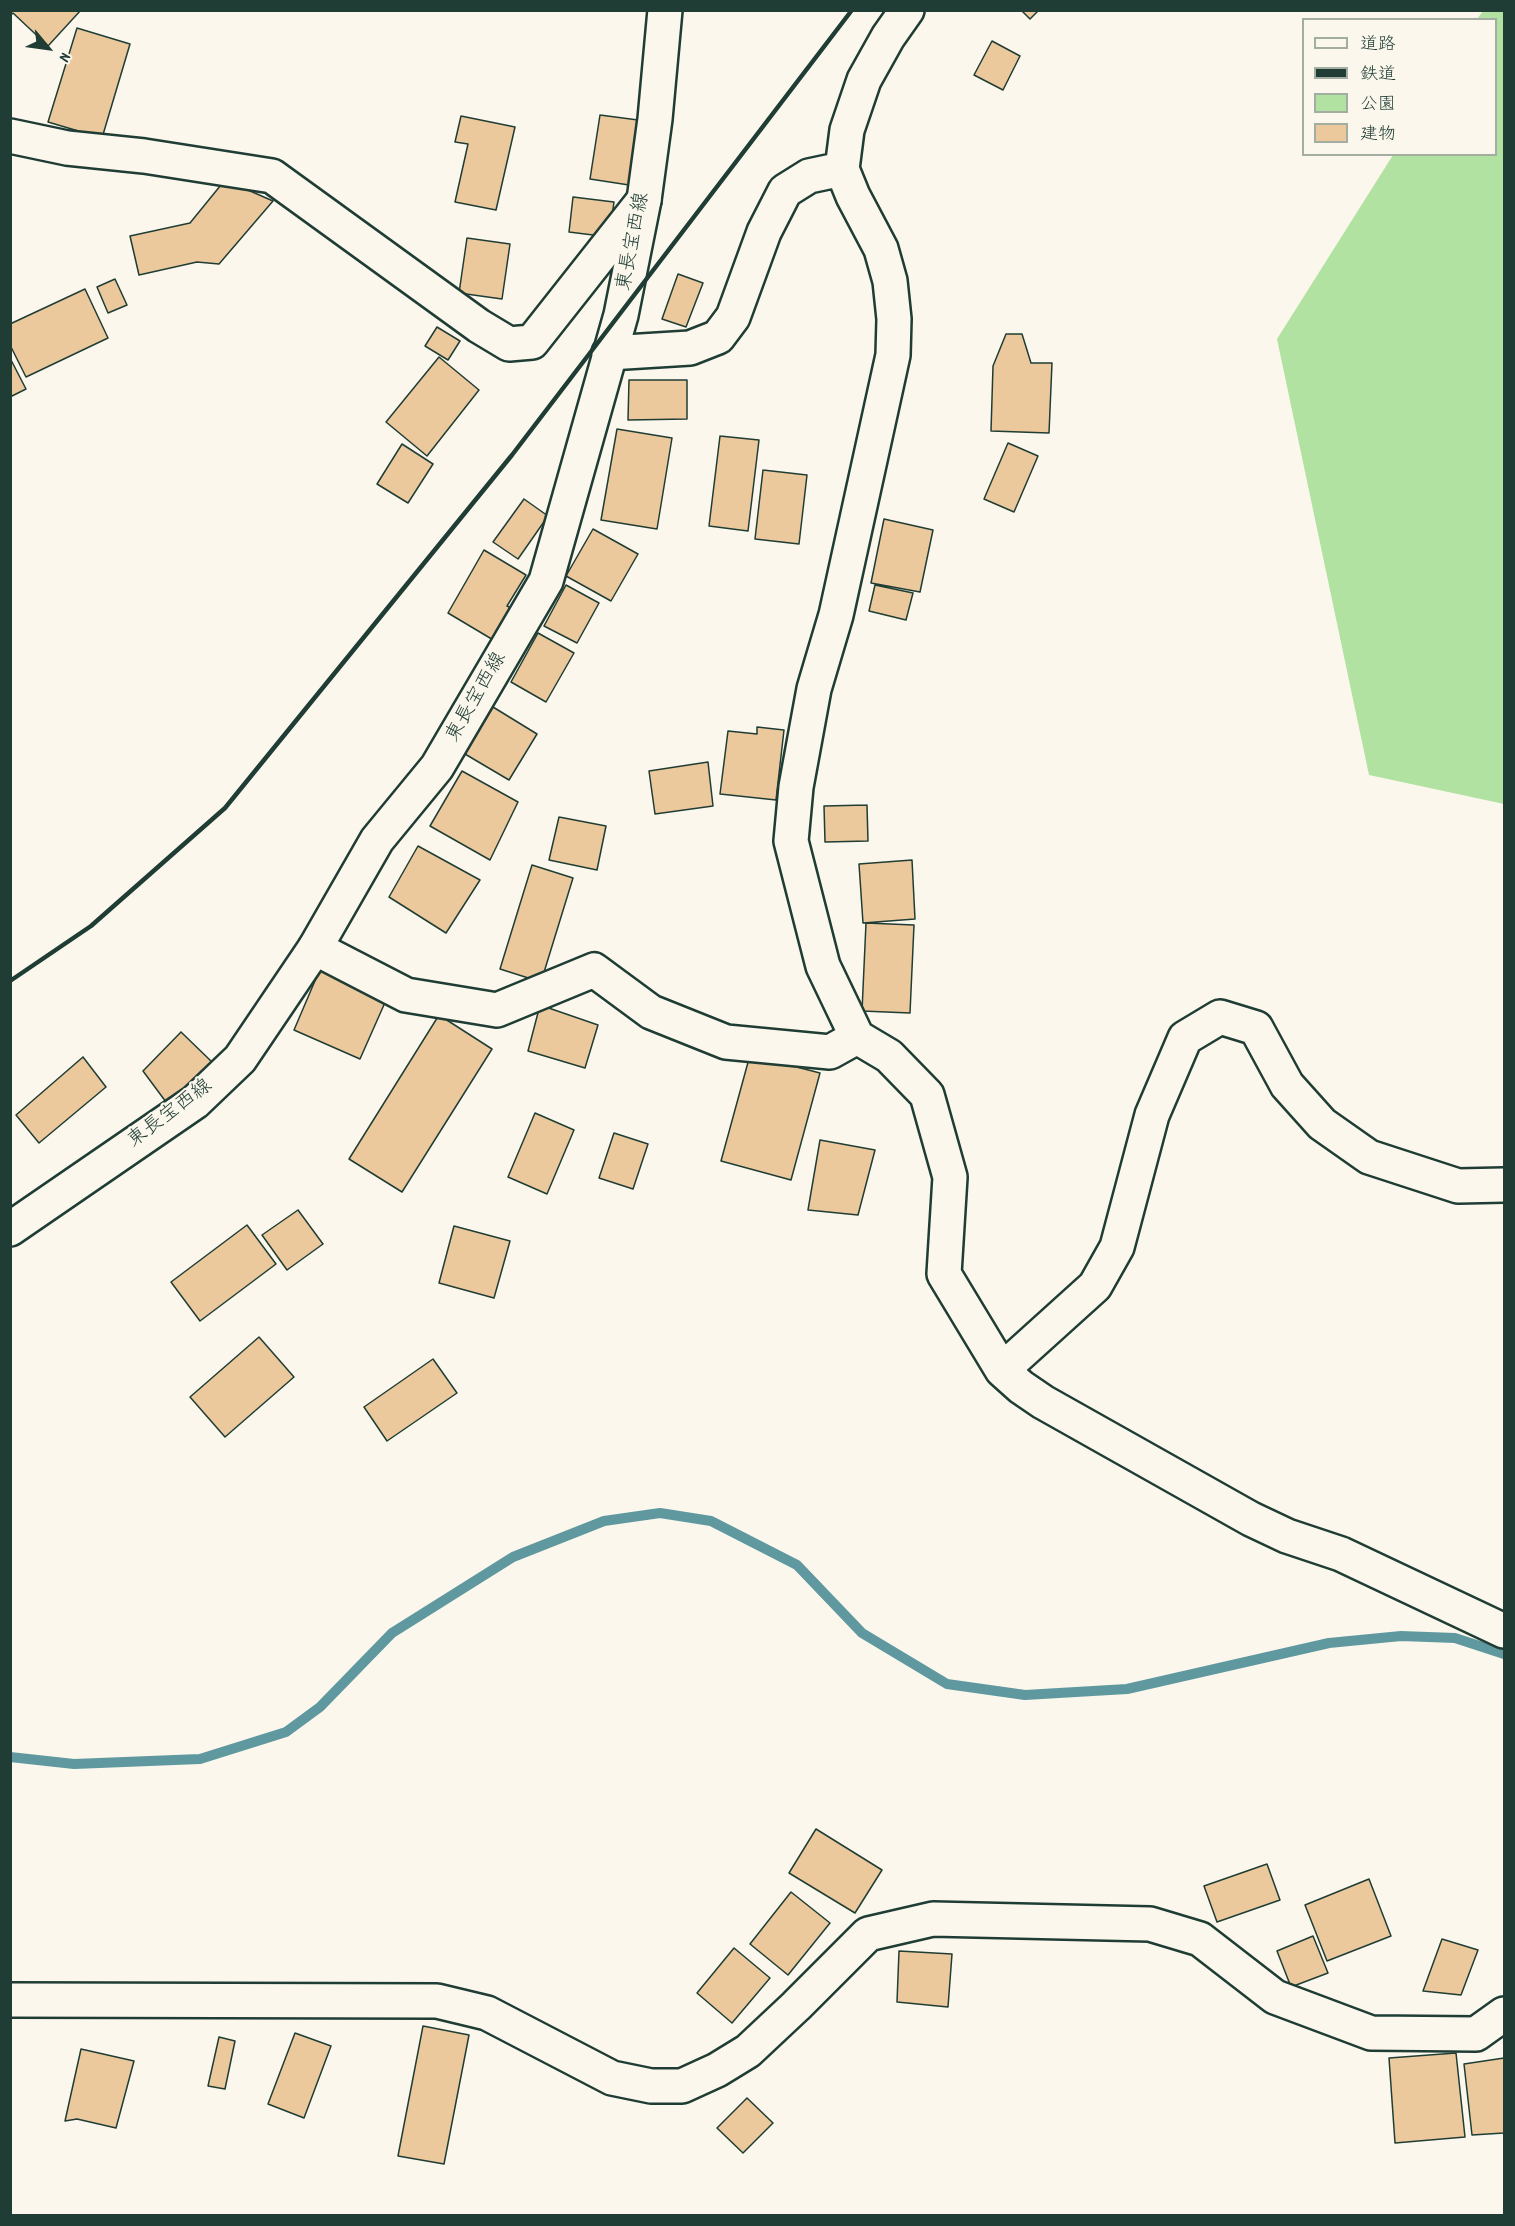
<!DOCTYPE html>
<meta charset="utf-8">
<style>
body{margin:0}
#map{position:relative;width:1515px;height:2226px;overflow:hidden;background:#fbf7ec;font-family:Dekko,"Klee One",sans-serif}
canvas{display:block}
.frame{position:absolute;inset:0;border:12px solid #1f3d34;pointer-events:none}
.legend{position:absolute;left:1302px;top:18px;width:195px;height:138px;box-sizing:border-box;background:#fbf7ec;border:2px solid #a3ada2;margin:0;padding:8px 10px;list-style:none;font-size:18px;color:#1f3d34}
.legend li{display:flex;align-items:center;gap:12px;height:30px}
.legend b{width:30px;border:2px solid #a3ada2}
.north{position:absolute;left:18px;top:18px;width:60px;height:60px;-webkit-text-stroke:4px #fbf7ec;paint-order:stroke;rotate:119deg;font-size:16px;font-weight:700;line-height:24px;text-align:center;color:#1f3d34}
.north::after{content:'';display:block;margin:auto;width:21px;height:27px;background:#1f3d34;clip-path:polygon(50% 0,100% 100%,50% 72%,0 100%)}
</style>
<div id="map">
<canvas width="1515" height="2226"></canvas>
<div class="frame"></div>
<ul class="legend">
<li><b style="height:8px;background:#fbf7ec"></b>道路</li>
<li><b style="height:8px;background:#1f3d34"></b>鉄道</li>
<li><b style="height:16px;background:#b2e2a1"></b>公園</li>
<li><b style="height:16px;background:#ecc89d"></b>建物</li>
</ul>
<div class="north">N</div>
</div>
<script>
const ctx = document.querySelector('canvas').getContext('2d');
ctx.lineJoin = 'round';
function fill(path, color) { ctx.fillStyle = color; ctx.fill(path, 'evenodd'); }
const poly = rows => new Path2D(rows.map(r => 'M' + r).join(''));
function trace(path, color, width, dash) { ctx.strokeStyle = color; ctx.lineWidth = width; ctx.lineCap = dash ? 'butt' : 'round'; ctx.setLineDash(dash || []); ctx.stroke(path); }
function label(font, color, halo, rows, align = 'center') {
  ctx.font = font + ' Dekko,"Klee One",sans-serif'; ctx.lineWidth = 4.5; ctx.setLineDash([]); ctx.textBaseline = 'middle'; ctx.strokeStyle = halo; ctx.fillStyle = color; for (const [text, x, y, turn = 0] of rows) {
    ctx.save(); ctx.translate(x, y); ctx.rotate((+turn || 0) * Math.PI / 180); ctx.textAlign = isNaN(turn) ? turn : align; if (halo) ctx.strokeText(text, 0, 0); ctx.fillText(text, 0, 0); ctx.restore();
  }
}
const green = poly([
 [1483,11,1504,11,1504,804,1369,775,1277,339,1393,155,1496,154,1496,20,1477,19]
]);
const stream = poly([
 [10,1757,74,1764,200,1759,286,1732,320,1707,392,1633,513,1557,604,1521,660,1513,711,1521,797,1565,862,1633,947,1684,1025,1695,1127,1689,1329,1643,1401,1636,1455,1638,1504,1654]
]);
const building = poly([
 [10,10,81,10,48,46,13,13,10,16,10,10],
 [1021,10,1039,10,1030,19,1021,10],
 [77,28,130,44,102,138,48,122,77,28],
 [992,41,1020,56,1003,90,974,75,992,41],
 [600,115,638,120,629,185,590,179,600,115],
 [461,116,515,127,496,210,455,202,468,144,455,142,461,116],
 [225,180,273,201,219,264,197,262,139,275,130,236,190,223,225,180],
 [573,197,614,202,609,237,569,232,573,197],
 [467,238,510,244,502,299,459,293,467,238],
 [678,274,703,283,686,327,662,319,678,274],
 [115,279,127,305,108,313,97,287,115,279],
 [85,289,108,338,26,377,10,345,10,324,85,289],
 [437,327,460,341,448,360,425,346,437,327],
 [1006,334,1022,334,1031,363,1052,363,1049,433,991,431,993,366,1006,334],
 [439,357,479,390,427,456,386,422,439,357],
 [10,358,26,389,10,397,10,358],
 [629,380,687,380,687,419,628,420,629,380],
 [617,429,672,438,657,529,601,520,617,429],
 [720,436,759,440,748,531,709,526,720,436],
 [1008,443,1038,456,1014,512,984,499,1008,443],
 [402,444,433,464,408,503,377,484,402,444],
 [763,470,807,475,799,544,755,539,763,470],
 [524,499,548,516,518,559,493,542,524,499],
 [884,519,933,530,920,592,871,583,884,519],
 [593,529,638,554,611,601,566,576,593,529],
 [484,550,526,575,507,606,513,609,495,641,448,613,484,550],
 [566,585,599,603,577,643,544,626,566,585],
 [875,585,913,593,906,620,869,611,875,585],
 [538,633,574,653,546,702,511,682,538,633],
 [493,707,537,734,509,780,465,754,493,707],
 [757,727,784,730,776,800,720,794,728,731,757,734,757,727],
 [708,762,713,806,655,814,649,771,708,762],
 [462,771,518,802,490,860,430,826,462,771],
 [867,805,868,841,825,842,824,806,867,805],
 [559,817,606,826,597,870,549,860,559,817],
 [418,846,480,880,446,933,389,897,418,846],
 [912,860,915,919,863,923,859,864,912,860],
 [532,865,573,878,541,982,500,969,532,865],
 [866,923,914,925,910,1013,862,1011,866,923],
 [320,969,387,998,360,1059,294,1030,320,969],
 [540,1005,598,1025,585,1068,528,1051,540,1005],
 [439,1015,492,1049,402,1192,349,1159,439,1015],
 [181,1032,212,1062,169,1106,143,1071,181,1032],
 [750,1055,820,1073,791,1180,721,1161,750,1055],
 [83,1057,106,1087,39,1143,16,1115,83,1057],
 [535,1113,574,1130,547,1194,508,1177,535,1113],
 [614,1133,648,1144,633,1189,599,1178,614,1133],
 [820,1140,875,1150,858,1215,808,1210,820,1140],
 [298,1210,323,1244,287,1270,262,1235,298,1210],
 [247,1225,276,1264,200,1321,171,1282,247,1225],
 [454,1226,510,1241,494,1298,439,1283,454,1226],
 [259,1337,294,1377,225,1437,190,1397,259,1337],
 [433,1359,457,1393,387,1441,364,1407,433,1359],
 [816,1829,882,1870,855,1913,789,1873,816,1829],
 [1267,1864,1280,1900,1217,1922,1204,1886,1267,1864],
 [1369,1879,1391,1936,1327,1961,1305,1905,1369,1879],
 [791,1892,830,1923,788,1975,750,1944,791,1892],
 [1313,1936,1328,1973,1291,1987,1277,1951,1313,1936],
 [1442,1939,1478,1950,1461,1995,1423,1991,1442,1939],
 [734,1948,770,1978,732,2023,697,1993,734,1948],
 [899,1951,952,1954,948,2007,897,2002,899,1951],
 [423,2026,469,2035,444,2164,398,2156,423,2026],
 [295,2033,331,2046,304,2118,268,2104,295,2033],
 [219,2037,235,2041,225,2089,208,2086,219,2037],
 [81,2049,134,2061,116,2128,77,2119,65,2121,81,2049],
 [1456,2053,1465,2137,1395,2143,1389,2058,1456,2053],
 [1504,2058,1504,2133,1472,2135,1464,2064,1504,2058],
 [747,2098,773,2123,743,2153,717,2128,747,2098]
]);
const street = poly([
 [10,136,67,148,144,156,272,176,479,326,509,344,532,342,644,200],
 [609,353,690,348,718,337,733,317,764,232,785,191,809,176,842,169],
 [315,948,406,995,497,1010,594,970,651,1012,726,1042,830,1052,857,1037,889,1056,927,1095,950,1177,944,1274,1002,1370,1021,1387,1043,1402,1251,1519,1287,1536,1341,1554,1504,1631],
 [857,1037,823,966,791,841,796,787,814,689,836,615,893,355,894,319,890,281,881,249,853,196,842,169,847,130,864,80,888,37,907,10],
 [1002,1370,1095,1286,1117,1247,1152,1115,1185,1038,1220,1017,1256,1028,1287,1085,1322,1124,1369,1157,1458,1186,1504,1185],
 [10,2000,437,2001,487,2013,612,2078,651,2086,682,2086,717,2070,748,2051,796,2006,868,1934,933,1919,1150,1924,1200,1939,1275,1997,1371,2033,1476,2034,1504,2014]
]);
const secondary = poly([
 [10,1229,195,1102,240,1059,315,948,377,840,437,767,546,581,621,315,644,200,655,119,665,10]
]);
const rail = poly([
 [10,981,91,926,225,808,512,455,852,10]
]);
const streetNames = [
 ["東長宝西線",635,242,-79],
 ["東長宝西線",478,698,-60],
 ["東長宝西線",171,1115,-37]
];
fill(green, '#b2e2a1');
trace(stream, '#5f999f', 10);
fill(building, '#ecc89d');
trace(building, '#1f3d34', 1.5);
trace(street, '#1f3d34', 38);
trace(secondary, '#1f3d34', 38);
trace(street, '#fbf7ec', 33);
trace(secondary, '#fbf7ec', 33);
trace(rail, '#1f3d34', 4.5);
label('20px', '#1f3d34', '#fbf7ec', streetNames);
</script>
